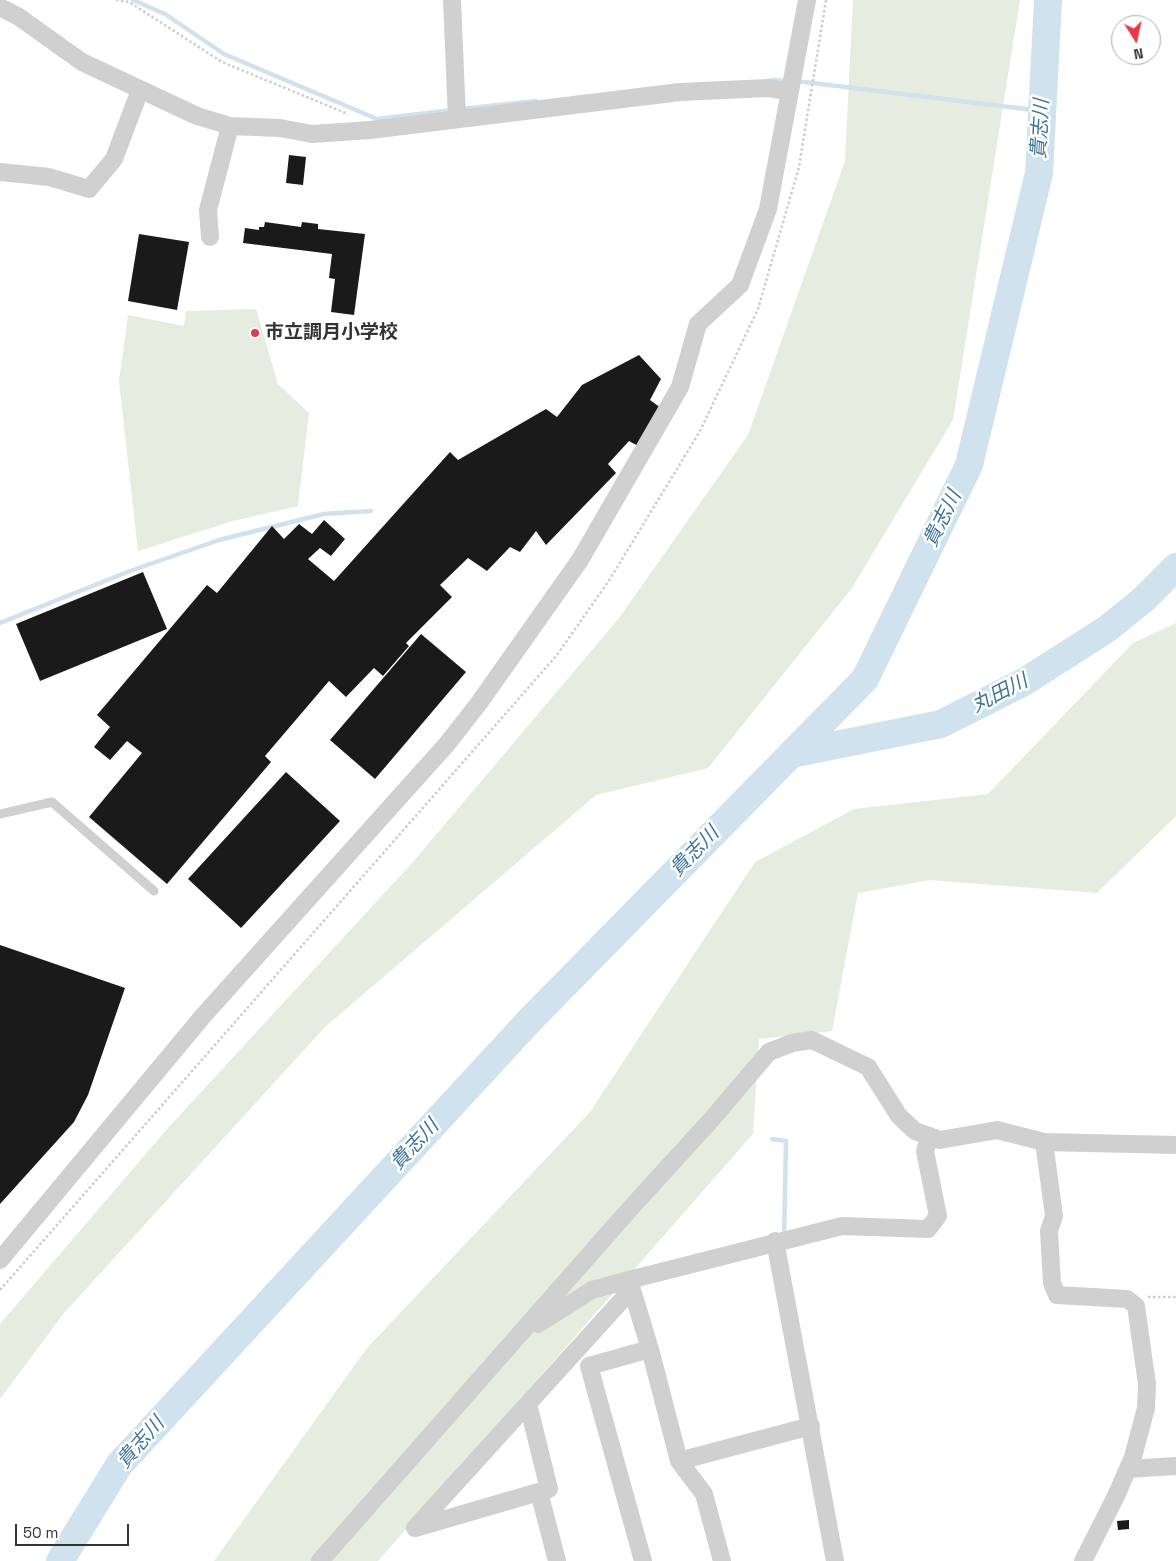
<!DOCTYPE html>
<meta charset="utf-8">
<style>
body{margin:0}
#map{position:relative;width:1176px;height:1561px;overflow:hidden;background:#fff;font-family:"Space Grotesk",sans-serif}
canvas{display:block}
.north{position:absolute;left:1111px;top:15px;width:50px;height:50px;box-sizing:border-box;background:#fff;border:1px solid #adadad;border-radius:50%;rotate:170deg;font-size:14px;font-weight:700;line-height:20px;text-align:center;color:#333}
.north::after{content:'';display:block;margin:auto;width:18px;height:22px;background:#e63946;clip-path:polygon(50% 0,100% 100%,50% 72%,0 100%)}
.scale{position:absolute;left:15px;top:1524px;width:114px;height:22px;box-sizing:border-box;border:2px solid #333;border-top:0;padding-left:6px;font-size:15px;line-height:18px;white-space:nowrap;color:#333;-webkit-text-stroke:4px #fff;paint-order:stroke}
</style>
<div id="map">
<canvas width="1176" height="1561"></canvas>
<div class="north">N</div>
<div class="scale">50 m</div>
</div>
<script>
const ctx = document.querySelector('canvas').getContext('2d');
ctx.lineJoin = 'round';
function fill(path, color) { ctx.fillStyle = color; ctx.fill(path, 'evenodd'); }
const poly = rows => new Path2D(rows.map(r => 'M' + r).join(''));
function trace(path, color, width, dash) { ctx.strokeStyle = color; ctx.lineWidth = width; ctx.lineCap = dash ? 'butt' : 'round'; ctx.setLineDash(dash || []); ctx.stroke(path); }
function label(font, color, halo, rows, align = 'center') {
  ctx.font = font + ' "Space Grotesk","Noto Sans JP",sans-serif'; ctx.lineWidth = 5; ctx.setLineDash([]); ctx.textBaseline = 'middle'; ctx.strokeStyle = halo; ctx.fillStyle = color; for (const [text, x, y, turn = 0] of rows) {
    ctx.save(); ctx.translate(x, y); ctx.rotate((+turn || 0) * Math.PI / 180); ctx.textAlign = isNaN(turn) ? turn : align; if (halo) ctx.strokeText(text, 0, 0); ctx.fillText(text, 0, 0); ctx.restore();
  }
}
const green = poly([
 [853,0,1020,0,953,420,852,588,708,768,596,795,325,1027,64,1313,0,1399,0,1324,168,1128,413,862,619,618,748,435,845,161],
 [256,309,278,384,309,413,298,506,233,521,138,551,119,381,128,315,184,326,186,311],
 [1176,623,1176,816,1097,893,930,880,858,893,832,1031,759,1039,753,1134,378,1561,214,1561,367,1348,590,1112,755,862,854,809,988,794,1133,643]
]);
const stream = poly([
 [133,0,165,14,224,54,377,119,452,110],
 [771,80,788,81],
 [796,81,1042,111],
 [460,109,536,101],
 [0,623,130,571,219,540,324,514,371,511],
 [772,1139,786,1141,784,1238]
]);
const river = poly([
 [791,754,941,724,1024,682,1107,629,1144,599,1176,567],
 [60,1561,119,1465,531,1019,865,679,969,465,1039,173,1048,0]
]);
const building = poly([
 [289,155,306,157,303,185,286,183],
 [265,222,301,227,302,222,318,224,318,229,365,234,354,315,331,312,335,279,329,278,332,254,243,243,245,228,259,230,259,227,264,227],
 [139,234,189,242,177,310,128,301],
 [639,355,661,379,650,400,661,408,638,446,629,441,608,464,616,473,546,545,536,531,520,552,510,547,487,571,468,558,440,585,452,597,406,643,409,646,383,676,374,668,346,697,329,681,265,756,271,762,167,884,89,817,142,753,127,741,110,760,94,747,110,727,97,715,207,585,217,593,272,526,284,539,299,524,312,534,324,520,345,539,331,556,320,548,308,559,334,581,450,452,458,460,546,409,557,417,582,385],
 [143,572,167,629,40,681,16,624],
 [421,634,466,672,375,779,330,740],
 [286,772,340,821,241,928,188,879],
 [0,945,125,988,88,1095,74,1122,0,1204],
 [1129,1520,1129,1529,1118,1530,1117,1521]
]);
const path = poly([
 [116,0,129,2,222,62,348,114],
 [0,1290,557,655,610,579,700,431,758,309,799,167,826,0],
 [1148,1297,1176,1297]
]);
const lane = poly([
 [0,814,52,802,154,891]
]);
const street = poly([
 [452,0,457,118],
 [0,7,19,17,82,62,197,116,230,126,280,128,312,134,370,130,680,92,768,88,790,92],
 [0,172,49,177,89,189,114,159,140,90],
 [210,237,208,210,230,126],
 [1044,1142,1054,1216,1049,1231,1052,1283,1057,1295,1127,1299,1136,1306,1147,1384,1146,1408,1133,1457,1116,1496,1083,1561],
 [775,1241,835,1561],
 [0,1260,203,1016,447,744,479,703,580,560,680,387,698,324,740,285,768,209,807,0],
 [538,1324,592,1290,629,1280],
 [528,1404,549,1489,415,1528,632,1289],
 [679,1461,811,1426],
 [1128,1469,1176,1466],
 [539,1492,557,1561],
 [320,1561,628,1211,711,1120,769,1052,792,1043,812,1040,868,1067,899,1116,915,1131,940,1140,997,1130,1044,1142,1176,1145],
 [643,1561,589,1366,650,1349],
 [722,1561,704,1494,679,1461,650,1349,629,1280,842,1226,928,1229,938,1216,925,1151,930,1136]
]);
const markers = [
 [255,333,5,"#e63946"]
];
const poiNames = [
 ["市立調月小学校",265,333]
];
const waterNames = [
 ["貴志川",1041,129,-87],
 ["貴志川",943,519,-64],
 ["丸田川",1000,694,-27],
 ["貴志川",695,852,-46],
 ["貴志川",415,1145,-47],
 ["貴志川",141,1443,-49]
];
fill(green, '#e6ecdf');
trace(stream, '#cfe2ee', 4.5);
trace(river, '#cfe2ee', 28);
fill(building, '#1a1a1a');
trace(path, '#cdcdcd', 2.5, [2.5, 2.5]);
trace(lane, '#d0d0d0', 9);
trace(street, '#d0d0d0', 18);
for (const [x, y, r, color] of markers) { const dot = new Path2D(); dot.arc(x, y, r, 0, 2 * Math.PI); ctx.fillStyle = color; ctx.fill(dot); trace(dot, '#fff', 2); }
label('bold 19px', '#333', '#fff', poiNames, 'left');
label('italic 20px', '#3f7597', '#fff', waterNames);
</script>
